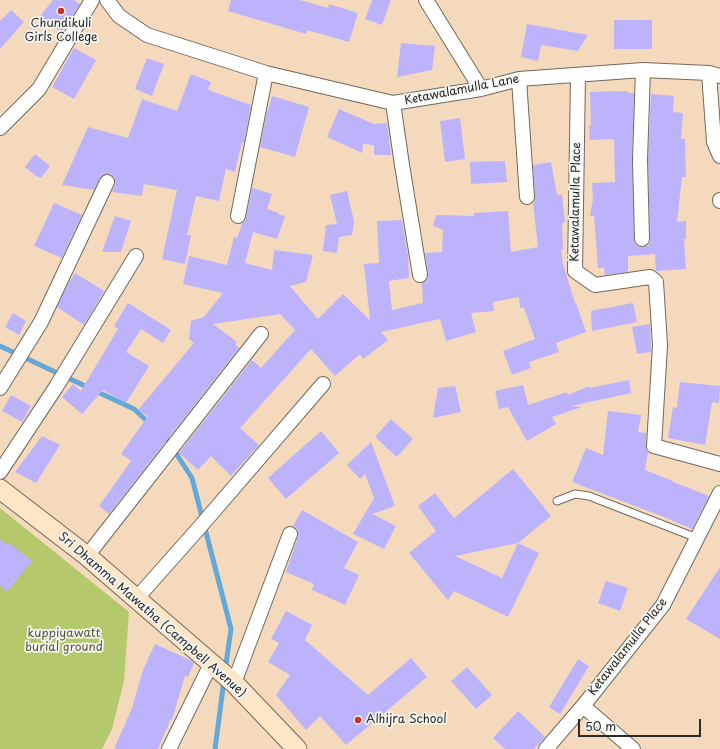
<!DOCTYPE html>
<html>
<head>
<meta charset="utf-8">
<style>
	body { margin:0 }
	#map { position:relative; width:720px; height:749px; overflow:hidden; background:#f4d9bc; font-family:"Playpen Sans",sans-serif }
	canvas { display:block }
	.scale { position:absolute; left:578px; top:719px; width:123px; height:18px; box-sizing:border-box; border:2px solid #2b2b2b; border-top:0; padding-left:5px; font-size:12px; line-height:14px; white-space:nowrap; color:#2b2b2b; -webkit-text-stroke:3px #f6f6f2; paint-order:stroke }
</style>
</head>
<body>
<div id="map">
<canvas width="720" height="749"></canvas>
<div class="scale">50 m</div>
</div>
<script>
const g = document.querySelector('canvas').getContext('2d');
g.lineJoin = 'round';
function fillPath(path, color) { g.fillStyle = color; g.fill(path, 'evenodd'); }
const poly = rows => new Path2D(rows.map(r => 'M' + r).join(''));
function trace(path, color, width, dash) { g.strokeStyle = color; g.lineWidth = width; g.lineCap = dash ? 'butt' : 'round'; g.setLineDash(dash || []); g.stroke(path); }
function write(font, color, halo, rows, align = 'center') {
  g.font = font + ' "Playpen Sans",sans-serif'; g.lineWidth = 3.5; g.setLineDash([]); g.textBaseline = 'middle'; g.strokeStyle = halo; g.fillStyle = color; for (const [text, x, y, turn = 0] of rows) {
    g.save(); g.translate(x, y); g.rotate((+turn || 0) * Math.PI / 180); g.textAlign = isNaN(turn) ? turn : align; if (halo) g.strokeText(text, 0, 0); g.fillText(text, 0, 0); g.restore();
  }
}
const green = poly([
	[0,508,129,612,124,681,112,729,102,749,0,749]
]);
const stream = poly([
	[0,346,134,409,149,423],
	[163,435,166,438,192,478,231,629,225,671],
	[215,749,224,680]
]);
const building = poly([
	[53,0,74,0,80,4,68,24,61,32,40,16],
	[231,0,300,0,328,8,329,4,358,13,349,42,307,30,306,34,228,11],
	[372,0,391,0,382,25,365,19],
	[11,10,24,22,0,49,0,21],
	[614,20,652,20,652,49,614,49],
	[527,24,588,35,578,51,541,45,538,61,521,57],
	[401,43,435,46,432,70,397,77],
	[74,48,96,60,74,99,52,87],
	[147,58,164,64,152,96,135,89],
	[191,74,211,82,208,90,251,105,244,143,242,142,235,172,226,169,219,201,196,196,187,235,191,235,185,264,162,259,177,190,144,184,142,196,112,192,115,186,115,181,114,177,110,174,107,174,102,175,100,178,94,190,62,185,88,127,128,138,142,99,177,111],
	[628,91,628,93,634,93,632,160,634,239,635,244,638,247,643,247,647,246,650,243,650,239,648,160,651,94,674,96,673,112,683,113,681,139,685,139,686,177,682,177,677,222,686,221,686,239,684,239,686,269,657,271,656,271,655,254,628,256,628,272,605,275,604,268,598,268,594,216,590,216,593,199,592,183,615,182,614,139,590,140,589,125,591,125,590,92],
	[272,96,309,107,295,157,260,147,267,111,268,111],
	[339,109,374,124,387,123,390,145,391,155,374,155,374,145,363,144,362,153,327,137],
	[460,118,465,159,445,162,440,121],
	[35,154,50,166,41,178,36,176,25,167],
	[505,161,507,182,471,184,470,162],
	[551,162,557,195,562,195,565,222,562,223,563,249,561,249,563,264,575,303,576,303,586,332,556,343,559,352,529,362,531,368,512,375,503,351,535,339,524,308,520,308,519,297,493,302,494,311,471,313,476,332,446,341,440,319,381,332,388,340,363,359,360,354,335,376,311,349,240,428,259,445,231,476,211,456,198,470,179,453,252,360,261,368,295,330,280,314,213,324,237,342,235,345,239,348,109,514,99,506,131,461,121,454,148,416,138,410,194,343,189,339,191,321,204,317,223,293,183,284,189,256,227,265,234,237,237,238,242,224,245,221,246,218,252,188,272,194,267,209,279,213,278,214,285,216,277,239,253,232,245,263,272,270,274,250,313,255,306,282,290,286,318,319,343,294,370,320,364,264,379,263,377,221,402,220,408,256,409,278,389,281,392,310,423,303,422,283,426,281,428,278,428,274,425,253,442,252,443,230,433,226,436,215,474,216,474,213,508,211,511,252,538,247,533,203,535,200,535,196,533,165],
	[347,191,354,221,352,235,339,237,337,253,323,251,326,225,337,224,330,195],
	[54,203,82,215,62,258,34,246],
	[115,216,131,221,121,252,102,252],
	[75,273,104,291,84,325,57,307,68,284],
	[128,303,171,330,163,343,141,329,126,352,149,366,126,403,103,390,82,414,62,397,73,384,81,391,118,329,114,326],
	[633,303,637,322,592,331,591,311],
	[13,313,26,321,19,335,5,327],
	[650,324,651,352,637,354,632,327],
	[629,380,631,393,571,406,582,407,552,417,556,424,527,441,508,407,499,409,495,391,523,385,528,405,567,392,568,395,589,386,589,388],
	[680,382,720,386,719,403,712,402,705,445,668,438,673,407,677,408],
	[455,386,461,412,433,418,438,388],
	[11,395,31,406,22,422,2,411],
	[608,411,641,415,638,432,646,433,646,446,648,452,645,470,673,481,673,482,709,496,692,529,664,517,572,482,586,448,603,455],
	[391,419,413,439,397,457,375,437],
	[321,431,339,453,286,499,268,478],
	[42,436,60,445,36,483,15,472],
	[371,442,395,506,372,514,396,526,384,549,353,534,374,498,365,474,360,479,347,465],
	[513,469,551,516,518,543,539,553,508,617,454,591,448,600,409,553,436,531,418,506,435,493,454,518],
	[518,543,502,578,455,556],
	[302,510,358,542,344,568,359,575,345,605,312,590,314,584,286,572,298,537,298,533,297,529,293,526],
	[0,539,7,545,9,543,32,561,7,592,0,586],
	[720,567,720,639,686,619],
	[606,581,628,588,620,611,598,603],
	[286,611,312,625,305,640,368,695,411,658,427,677,346,745,320,716,306,730,276,695,290,675,268,662,279,643,271,639],
	[155,644,190,660,194,663,188,677,185,676,172,720,171,719,158,749,114,749,132,708,143,670],
	[578,659,589,666,560,714,549,707],
	[467,667,492,695,476,709,451,681],
	[518,711,545,737,534,749,505,749,493,738]
]);
const service = poly([
	[557,501,575,494,589,496,697,538]
]);
const minor = poly([
	[107,0,119,16,147,35,266,73,393,103,481,89,519,79,643,70,709,73,720,76],
	[426,0,481,89],
	[709,73,714,142,720,156],
	[578,75,575,271,595,285,650,277,656,282,660,345,654,446,720,464],
	[519,79,527,197],
	[393,103,402,165,420,275],
	[0,128,39,89,92,0],
	[720,201,720,200],
	[238,216,266,73],
	[642,239,640,160,643,70],
	[0,388,41,322,107,182],
	[0,472,56,387,136,256],
	[87,556,261,334],
	[136,599,199,528,323,384],
	[234,683,290,534],
	[583,706,633,749],
	[169,749,211,664],
	[546,749,583,706,663,605,720,493]
]);
const secondary = poly([
	[0,489,87,556,234,683,297,749]
]);
const markers = [
	[61,11,4,"#c8321e"],
	[358,720,4,"#c8321e"]
];
const poiNames = [
	["Chundikuli",61,24],
	["Girls College",61,38],
	["Alhijra School",366,720,"left"]
];
const streetNames = [
	["Ketawalamulla Lane",462,90,-11],
	["Ketawalamulla Place",576,202,-89],
	["Sri Dhamma Mawatha (Campbell Avenue)",152,615,41],
	["Ketawalamulla Place",628,647,-52]
];
const parkNames = [
	["kuppiyawatt",64,634],
	["burial ground",64,648]
];
fillPath(green, '#b4c86c');
trace(stream, '#64a7d9', 5);
fillPath(building, '#bdb3fc');
trace(service, '#71685e', 9);
trace(minor, '#71685e', 16);
trace(secondary, '#71685e', 21);
trace(service, '#fff', 7);
trace(minor, '#fff', 14);
trace(secondary, '#fde5c5', 19);
for (const [x, y, r, color] of markers) { const dot = new Path2D(); dot.arc(x, y, r, 0, 2 * Math.PI); g.fillStyle = color; g.fill(dot); trace(dot, '#f6f6f2', 1.5); }
write('12px', '#2b2b2b', '#f6f6f2', poiNames);
write('12px', '#2b2b2b', '#f6f6f2', streetNames);
write('12px', '#545a3e', '#f6f6f2', parkNames);
</script>
</body>
</html>
